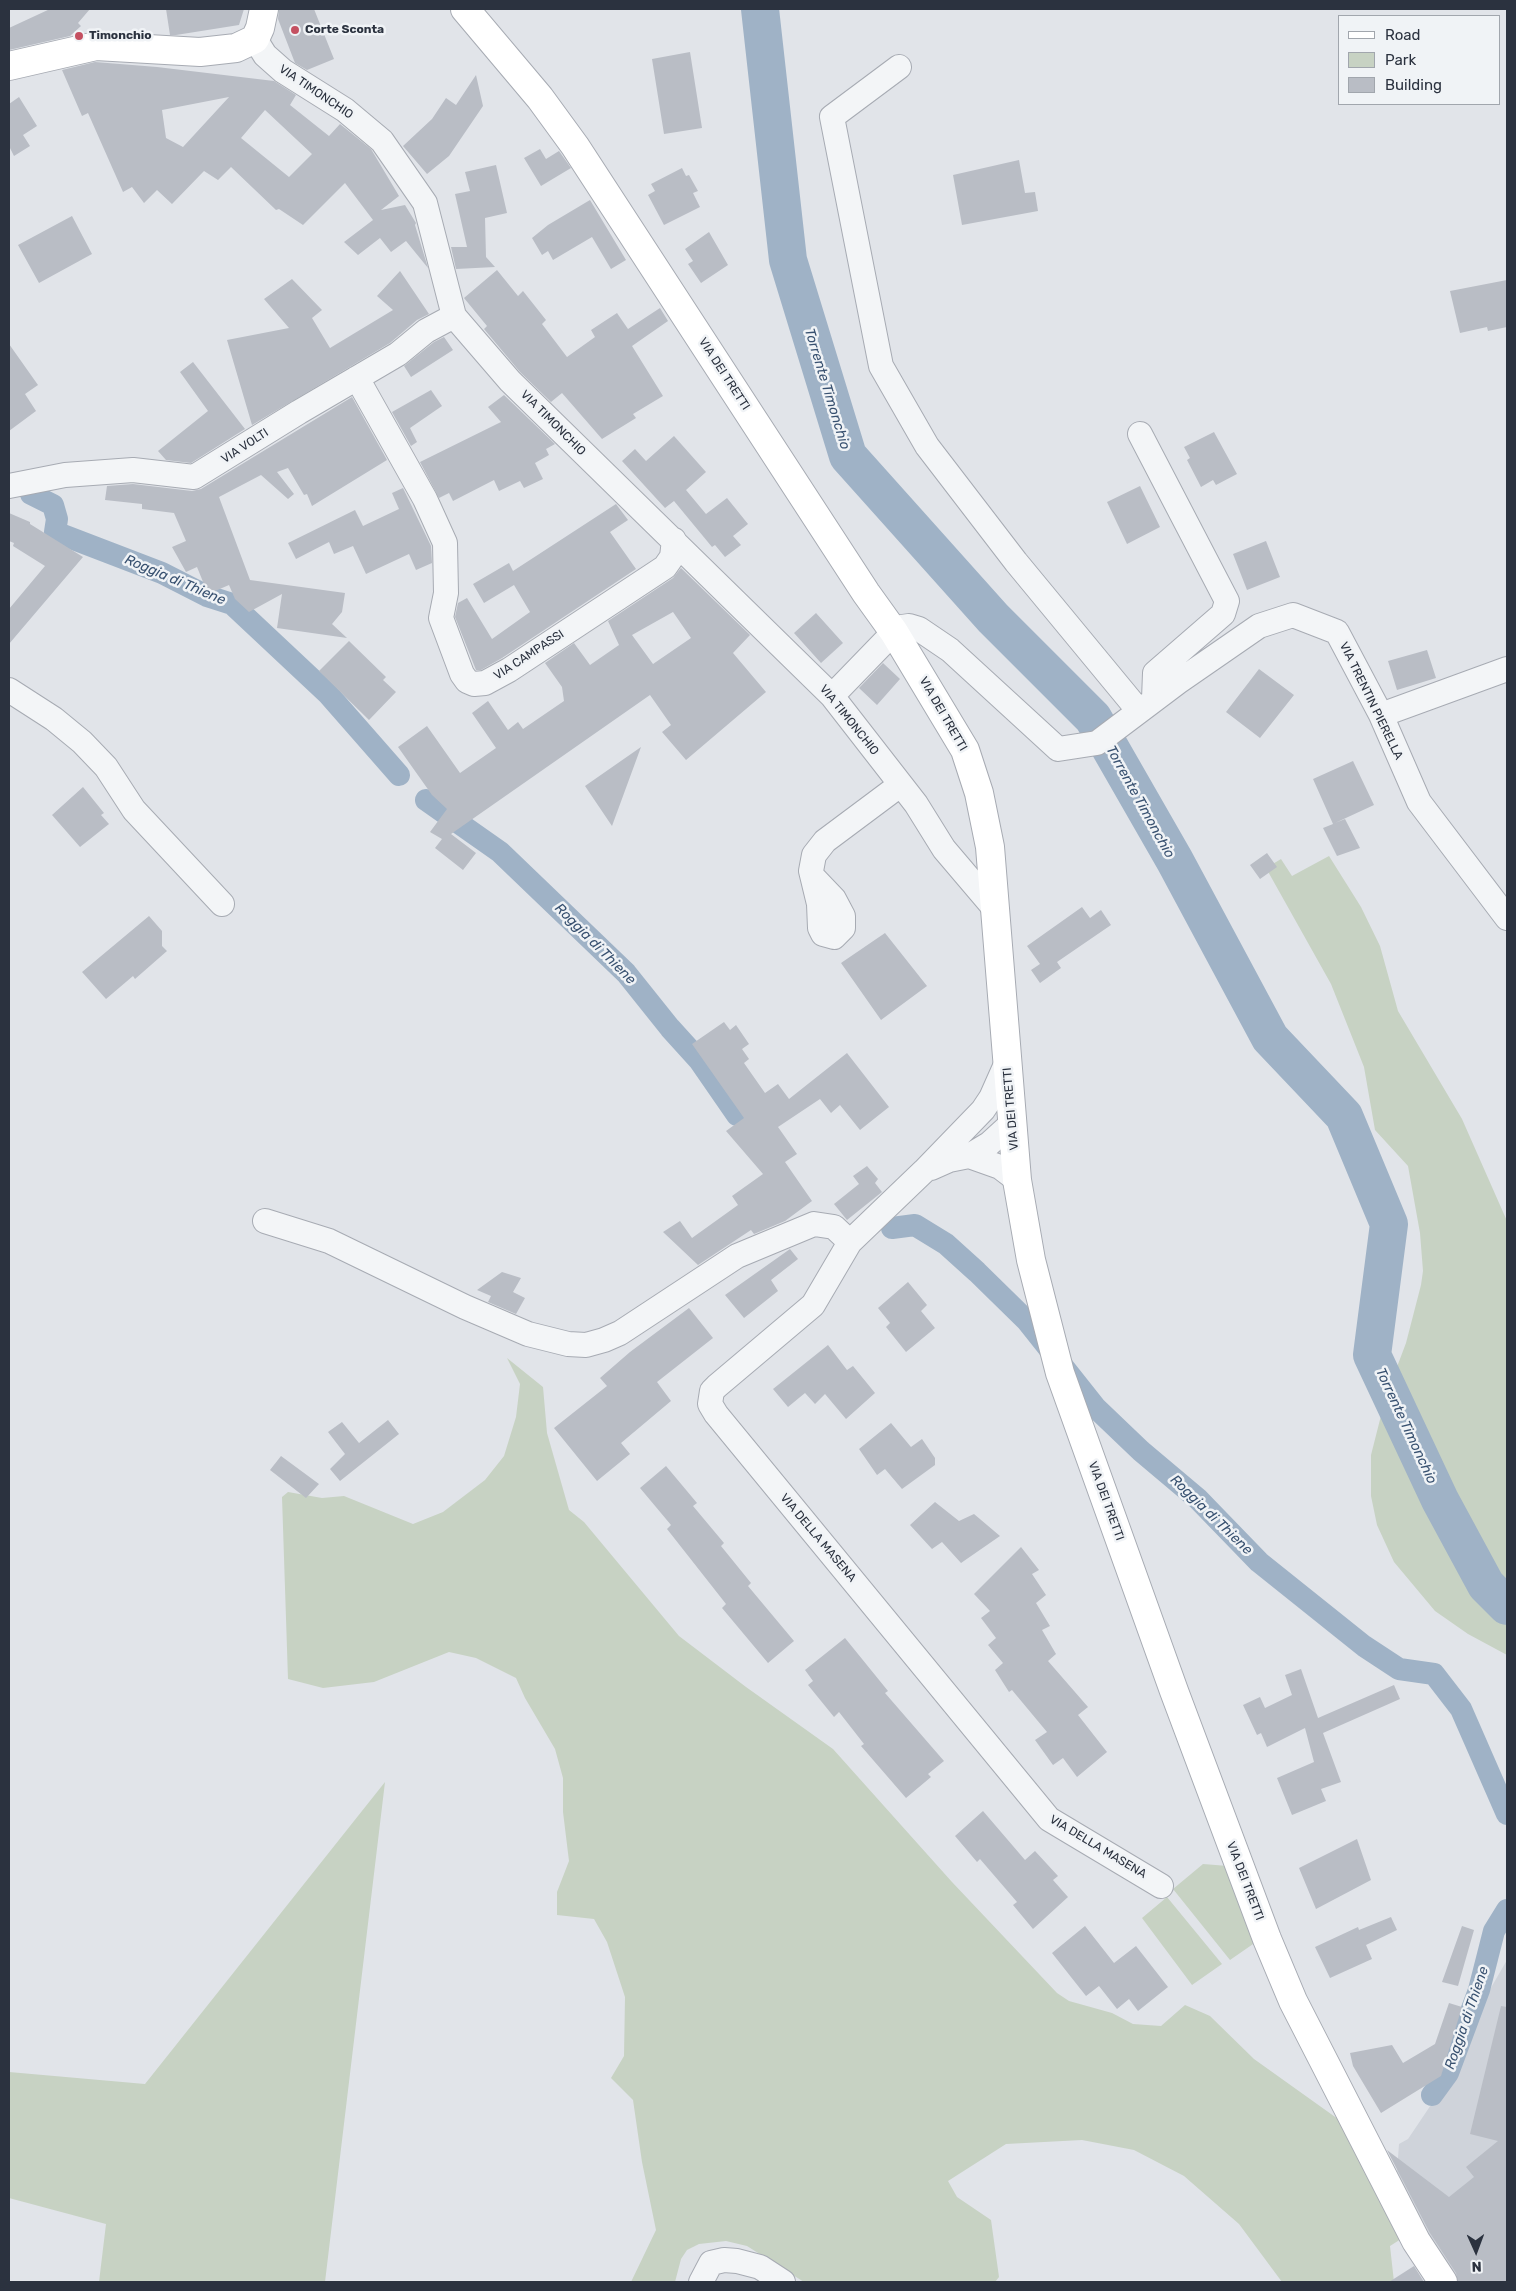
<!DOCTYPE html>
<html>
<head>
<meta charset="utf-8">
<style>
	body { margin:0 }
	#map { position:relative; width:1516px; height:2291px; overflow:hidden; background:#e1e4e9; font-family:Rubik,sans-serif }
	canvas { display:block }
	.frame { position:absolute; inset:0; border:10px solid #2b323f; pointer-events:none }
	.legend { position:absolute; left:1338px; top:15px; width:162px; height:90px; box-sizing:border-box; background:#f0f3f6; border:1px solid #a1a6ad; margin:0; padding:6px 9px; list-style:none; font-size:15px; color:#2b323f }
	.legend li { display:flex; align-items:center; gap:10px; height:25px }
	.legend b { width:25px; border:1px solid #a1a6ad }
	.north { position:absolute; left:1451px; top:2226px; width:50px; height:50px; -webkit-text-stroke:4px #f0f3f6; paint-order:stroke; rotate:178deg; font-size:14px; font-weight:700; line-height:20px; text-align:center; color:#2b323f }
	.north::after { content:''; display:block; margin:auto; width:18px; height:22px; background:#2b323f; clip-path:polygon(50% 0,100% 100%,50% 72%,0 100%) }
</style>
</head>
<body>
<div id="map">
<canvas width="1516" height="2291"></canvas>
<div class="frame"></div>
<ul class="legend">
<li><b style="height:6px;background:#fff"></b>Road</li>
<li><b style="height:14px;background:#c7d2c3"></b>Park</li>
<li><b style="height:14px;background:#b9bdc5"></b>Building</li>
</ul>
<div class="north">N</div>
</div>
<script>
const g = document.querySelector('canvas').getContext('2d');
g.lineJoin = 'round';
function fillPath(path, color) { g.fillStyle = color; g.fill(path, 'evenodd'); }
const poly = rows => new Path2D(rows.map(r => 'M' + r).join(''));
function trace(path, color, width, dash) { g.strokeStyle = color; g.lineWidth = width; g.lineCap = dash ? 'butt' : 'round'; g.setLineDash(dash || []); g.stroke(path); }
function write(font, color, halo, rows, align = 'center') {
  g.font = font + ' Rubik,sans-serif'; g.lineWidth = 5; g.setLineDash([]); g.textBaseline = 'middle'; g.strokeStyle = halo; g.fillStyle = color; for (const [text, x, y, turn = 0] of rows) {
    g.save(); g.translate(x, y); g.rotate((+turn || 0) * Math.PI / 180); g.textAlign = isNaN(turn) ? turn : align; if (halo) g.strokeText(text, 0, 0); g.fillText(text, 0, 0); g.restore();
  }
}
const built = poly([
	[1507,1960,1507,2282,1455,2282,1419,2225,1397,2172,1399,2144,1408,2139,1445,2084,1462,2038]
]);
const green = poly([
	[1329,856,1361,907,1380,946,1398,1011,1462,1119,1507,1221,1507,1655,1468,1634,1435,1611,1394,1562,1377,1525,1371,1496,1371,1455,1386,1396,1406,1343,1421,1285,1423,1271,1420,1233,1408,1166,1375,1130,1364,1067,1331,984,1266,868,1281,859,1292,876],
	[507,1358,543,1387,547,1433,569,1510,584,1522,679,1636,746,1687,833,1749,952,1882,1057,1993,1069,2001,1112,2013,1133,2024,1161,2026,1185,2005,1210,2016,1254,2059,1338,2119,1401,2239,1390,2246,1394,2282,1282,2282,1239,2224,1184,2176,1134,2150,1082,2140,1006,2144,948,2181,957,2197,991,2220,999,2277,995,2282,804,2282,747,2246,726,2241,699,2244,687,2250,681,2259,675,2282,631,2282,656,2230,642,2162,633,2100,611,2078,624,2056,625,1997,607,1942,594,1919,557,1915,557,1892,569,1861,563,1812,563,1778,555,1749,525,1698,516,1678,476,1658,449,1652,374,1682,323,1688,288,1679,282,1497,288,1492,322,1498,344,1496,413,1524,443,1512,485,1480,504,1456,516,1417,520,1384],
	[385,1782,325,2282,99,2282,106,2224,9,2198,9,2072,145,2084],
	[1203,1864,1228,1866,1256,1942,1230,1960,1173,1889],
	[1167,1897,1222,1964,1192,1985,1142,1918]
]);
const canal = poly([
	[31,494,53,505,57,519,55,532,162,573,207,596,232,604,328,694,399,775],
	[426,800,500,852,626,973,670,1028,699,1060,737,1115],
	[892,1228,915,1225,946,1244,977,1272,1027,1321,1096,1408,1141,1451,1198,1499,1259,1562,1364,1646,1399,1669,1434,1674,1461,1709,1507,1814],
	[1432,2095,1448,2073,1479,1990,1494,1931,1507,1910]
]);
const river = poly([
	[760,9,788,260,848,456,993,618,1093,718,1175,861,1270,1038,1344,1116,1389,1224,1372,1355,1440,1500,1486,1585,1507,1606]
]);
const building = poly([
	[50,9,90,9,78,23,81,26,70,36,9,50,9,28],
	[166,9,244,9,239,25,176,35,170,35],
	[279,9,314,9,334,59,307,70,295,63,278,19],
	[690,52,702,128,664,134,652,59],
	[95,62,157,67,274,81,296,95,290,105,329,136,340,124,371,149,399,196,381,210,405,205,416,223,415,225,428,268,406,241,391,252,380,238,358,255,344,242,373,220,345,183,303,225,279,209,276,210,231,167,218,180,204,171,172,204,157,190,144,203,132,187,123,192,88,113,82,116,62,70],
	[229,97,183,147,166,138,162,110],
	[265,110,312,154,289,177,241,138],
	[476,75,483,106,449,156,427,174,403,146,432,119,446,98,456,105],
	[19,97,37,126,23,135,30,146,14,156,9,146,9,104],
	[540,149,546,159,559,151,571,168,541,186,524,158],
	[1019,160,1025,193,1035,192,1038,211,962,225,953,175],
	[496,165,507,213,485,218,486,257,495,267,456,269,451,247,467,247,455,194,470,191,465,172],
	[682,168,686,176,689,175,698,191,693,193,700,207,664,225,648,195,655,191,651,184],
	[590,200,626,260,611,269,592,237,553,260,548,251,542,255,532,238,548,225],
	[72,216,92,254,39,283,18,245],
	[709,232,728,265,701,283,688,264,693,261,685,249],
	[497,270,518,296,523,291,546,320,542,324,567,357,595,337,591,330,617,313,628,329,660,308,668,321,632,346,663,396,633,414,636,418,602,439,562,393,551,402,520,372,484,329,487,326,464,298],
	[400,271,429,314,417,320,390,343,252,425,227,340,289,328,264,299,292,279,322,310,312,318,330,348,393,310,377,296],
	[1507,280,1507,327,1488,331,1487,327,1460,333,1450,291],
	[444,337,453,350,411,377,404,366,434,342],
	[9,344,38,385,25,394,36,411,9,431],
	[193,362,245,429,191,463,166,460,158,451,208,411,180,372],
	[431,390,442,406,410,428,417,442,411,446,392,412],
	[504,395,555,444,546,449,549,455,535,463,543,479,524,488,520,481,499,491,494,480,453,501,449,493,439,498,420,462,501,422,488,407],
	[352,397,387,460,312,506,307,494,304,495,288,468,277,472,294,494,288,499,261,475,219,497,250,580,345,593,342,612,332,624,347,638,277,628,282,594,249,612,235,599,229,585,208,594,197,567,186,572,172,547,186,541,174,513,142,509,142,504,105,500,107,486,133,484,192,491,201,489],
	[1214,432,1237,474,1216,485,1213,480,1201,487,1187,460,1190,458,1184,447],
	[674,436,706,472,686,490,706,514,727,498,748,524,733,536,741,545,725,557,715,545,712,547,674,501,665,508,622,461,635,449,646,461],
	[1140,486,1160,527,1127,544,1107,502],
	[403,488,431,546,432,563,416,570,409,554,366,574,353,546,334,554,329,542,296,559,288,543,355,510,363,526,399,509,392,493],
	[616,504,628,520,610,532,636,569,502,658,481,670,476,670,455,617,458,603,467,598,492,639,530,612,514,585,484,603,473,584,509,563,513,571],
	[9,513,30,522,30,524,83,557,9,644,9,609,45,566,13,546,14,543,9,541],
	[1266,541,1280,577,1247,590,1233,554],
	[681,568,750,635,733,653,766,692,686,760,662,732,671,725,650,695,451,834,476,853,463,870,435,848,442,839,430,832,447,809,432,795,398,747,427,726,460,773,496,748,472,713,488,701,508,730,518,722,523,729,564,701,562,687,545,663,574,643,590,665,619,645,608,621,673,578],
	[673,612,691,638,653,664,632,635],
	[816,613,843,643,821,663,794,633],
	[349,641,386,677,383,680,396,692,369,720,319,671],
	[1427,650,1436,678,1397,690,1388,661],
	[883,663,900,679,877,705,859,688],
	[1259,669,1294,695,1260,738,1226,712],
	[641,747,612,826,585,786],
	[1353,761,1374,805,1335,823,1345,819,1360,848,1337,856,1323,828,1333,824,1313,779],
	[83,787,104,813,101,815,109,824,80,847,52,815],
	[1267,853,1277,867,1260,879,1250,865],
	[1082,907,1090,918,1101,910,1111,925,1057,962,1061,968,1040,983,1031,970,1040,964,1027,946],
	[149,916,162,931,162,946,167,951,135,979,133,976,106,999,82,972],
	[885,933,927,986,881,1020,841,963],
	[724,1022,730,1030,736,1025,749,1044,742,1049,749,1059,744,1063,765,1093,778,1084,789,1099,847,1053,889,1107,860,1130,840,1105,831,1113,820,1099,778,1127,797,1154,785,1162,812,1201,785,1221,754,1234,751,1230,698,1265,663,1232,680,1221,692,1238,738,1205,732,1196,763,1174,726,1131,744,1118,692,1044],
	[867,1166,878,1179,875,1183,882,1192,847,1220,834,1204,859,1184,853,1176],
	[790,1249,798,1259,771,1280,778,1291,744,1318,725,1295],
	[502,1272,521,1278,513,1292,525,1298,516,1314,488,1302,491,1296,477,1290],
	[908,1282,927,1305,921,1311,935,1328,906,1352,886,1327,890,1323,878,1308],
	[689,1308,713,1338,657,1382,671,1401,621,1443,630,1454,597,1481,554,1428,607,1386,600,1378,630,1352],
	[828,1345,847,1370,853,1366,875,1393,846,1419,825,1394,815,1404,805,1393,788,1407,773,1389],
	[388,1420,399,1434,340,1481,330,1469,345,1454,328,1432,342,1422,359,1443],
	[891,1423,911,1447,922,1439,935,1458,935,1465,902,1489,885,1469,877,1475,859,1449],
	[281,1456,319,1484,306,1498,270,1470],
	[666,1466,697,1503,693,1506,724,1543,721,1546,751,1583,748,1586,794,1641,768,1663,722,1608,726,1604,667,1529,671,1525,640,1488],
	[935,1502,959,1521,974,1514,1000,1536,961,1563,942,1542,932,1549,910,1525],
	[1021,1547,1039,1570,1032,1574,1046,1595,1036,1603,1050,1626,1042,1630,1056,1654,1048,1661,1088,1707,1078,1715,1107,1752,1077,1777,1063,1758,1053,1765,1035,1740,1047,1732,1012,1690,1009,1692,995,1670,1003,1663,988,1645,996,1638,981,1618,990,1611,974,1594],
	[845,1638,888,1691,885,1693,944,1761,928,1774,931,1777,906,1798,861,1746,864,1744,839,1712,834,1717,808,1685,813,1681,805,1670],
	[1301,1669,1318,1718,1394,1685,1400,1699,1323,1733,1341,1782,1321,1789,1326,1801,1292,1815,1277,1778,1314,1762,1305,1728,1267,1747,1261,1733,1257,1735,1243,1705,1260,1697,1265,1708,1292,1695,1285,1675],
	[983,1811,1025,1860,1035,1851,1058,1876,1053,1880,1068,1897,1033,1929,1013,1905,1017,1902,980,1859,977,1862,955,1836],
	[1357,1839,1371,1880,1316,1909,1299,1868],
	[1391,1917,1397,1930,1366,1945,1372,1959,1330,1978,1315,1947,1358,1927,1359,1930],
	[1085,1926,1114,1963,1136,1946,1168,1987,1138,2011,1129,1999,1117,2009,1099,1986,1086,1996,1052,1953],
	[1462,1926,1474,1930,1458,1986,1442,1982],
	[1449,2003,1462,2007,1441,2076,1381,2113,1353,2066,1350,2053,1392,2045,1403,2063,1435,2044],
	[1501,2006,1507,2007,1507,2282,1458,2282,1456,2273,1430,2233,1387,2150,1449,2197,1474,2177,1466,2167,1498,2141,1470,2134],
	[1414,2266,1424,2282,1389,2282]
]);
const street = poly([
	[255,39,265,55,283,71,345,110,382,141,425,203,454,316,510,381,832,696,916,804,944,849,995,909],
	[899,67,832,117,881,366,927,446,1016,562,1139,711],
	[357,378,425,499,445,543,446,593,441,618,462,674,467,681,474,684,485,683,509,670,665,567,672,557,674,540],
	[1140,434,1227,601,1223,614,1155,673,1154,699],
	[9,486,65,475,133,470,194,477,299,412,398,354,426,331,454,316],
	[9,690,54,719,82,742,106,767,134,810,222,904],
	[832,696,894,632,902,627,909,626,919,629,950,650,1058,749,1097,743,1178,682,1259,626,1293,615,1337,632,1381,715,1419,802,1507,918],
	[1381,715,1507,669],
	[813,877,834,899,843,916,843,928,834,937,823,934,820,928,819,904,811,871,814,855,825,841,900,785],
	[1007,1062,991,1098,983,1110,924,1171,850,1242,813,1305,717,1386,712,1391,710,1404,716,1414,1049,1819,1161,1886],
	[969,1156,1000,1167,1017,1180],
	[931,1168,949,1160,969,1156,989,1144,1012,1123],
	[265,1221,329,1241,465,1307,528,1334,568,1344,586,1345,604,1340,620,1333,737,1256,814,1224,834,1227,850,1242],
	[701,2282,711,2263,724,2260,737,2261,760,2267,783,2282]
]);
const secondary = poly([
	[465,9,540,98,575,146,866,593,894,632,965,750,979,793,990,847,1017,1180,1031,1260,1060,1373,1174,1691,1267,1939,1293,2001,1416,2241,1443,2282],
	[9,66,96,46,200,52,236,48,255,39,260,28,264,9]
]);
const markers = [
	[295,30,5,"#c45061"],
	[79,36,5,"#c45061"]
];
const poiNames = [
	["Corte Sconta",305,30],
	["Timonchio",89,36]
];
const streetNames = [
	["VIA TIMONCHIO",316,92,34],
	["VIA DEI TRETTI",724,374,57],
	["VIA TIMONCHIO",553,423,45],
	["VIA VOLTI",245,446,-33],
	["VIA CAMPASSI",529,655,-33],
	["VIA TRENTIN PIERELLA",1371,701,64],
	["VIA DEI TRETTI",943,714,60],
	["VIA TIMONCHIO",849,720,51],
	["VIA DEI TRETTI",1011,1109,-95],
	["VIA DEI TRETTI",1106,1501,70],
	["VIA DELLA MASENA",818,1538,50],
	["VIA DELLA MASENA",1098,1847,31],
	["VIA DEI TRETTI",1245,1881,69]
];
const waterNames = [
	["Torrente Timonchio",827,389,73],
	["Roggia di Thiene",175,580,23],
	["Torrente Timonchio",1140,802,61],
	["Roggia di Thiene",595,944,45],
	["Torrente Timonchio",1406,1426,65],
	["Roggia di Thiene",1211,1515,44],
	["Roggia di Thiene",1467,2018,-71]
];
fillPath(built, '#cfd3da');
fillPath(green, '#c7d2c3');
trace(canal, '#9fb2c6', 22);
trace(river, '#9fb2c6', 38);
fillPath(building, '#b9bdc5');
trace(street, '#a7abb3', 26);
trace(secondary, '#a7abb3', 30);
trace(street, '#f3f5f7', 24);
trace(secondary, '#fff', 28);
for (const [x, y, r, color] of markers) { const dot = new Path2D(); dot.arc(x, y, r, 0, 2 * Math.PI); g.fillStyle = color; g.fill(dot); trace(dot, '#f0f3f6', 2); }
write('bold 12px', '#2b323f', '#f0f3f6', poiNames, 'left');
write('12px', '#2b323f', '#f0f3f6', streetNames);
write('italic 14px', '#385170', '#f0f3f6', waterNames);
</script>
</body>
</html>
